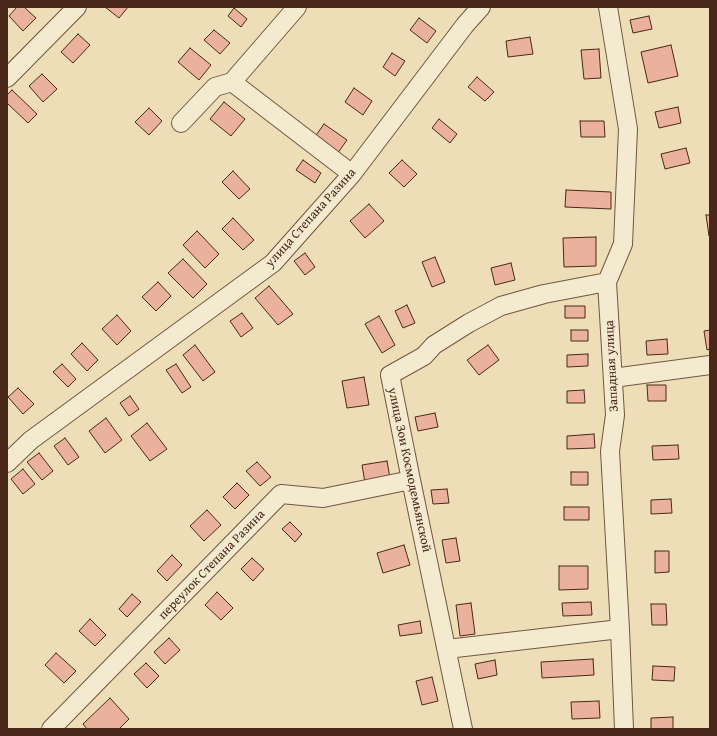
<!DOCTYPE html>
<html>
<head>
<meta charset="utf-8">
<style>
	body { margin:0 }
	#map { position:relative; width:717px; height:736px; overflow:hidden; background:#eedeb7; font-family:"Gentium Book Plus",serif }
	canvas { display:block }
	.frame { position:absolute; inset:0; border:8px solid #492819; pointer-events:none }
</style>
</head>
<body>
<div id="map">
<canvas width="717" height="736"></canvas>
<div class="frame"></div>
</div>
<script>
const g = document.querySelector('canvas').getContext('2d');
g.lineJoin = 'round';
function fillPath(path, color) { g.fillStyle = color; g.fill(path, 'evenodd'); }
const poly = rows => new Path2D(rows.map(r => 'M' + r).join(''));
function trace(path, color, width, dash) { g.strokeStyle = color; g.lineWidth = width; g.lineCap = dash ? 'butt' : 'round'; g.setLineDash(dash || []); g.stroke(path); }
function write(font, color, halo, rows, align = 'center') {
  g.font = font + ' "Gentium Book Plus",serif'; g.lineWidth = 3; g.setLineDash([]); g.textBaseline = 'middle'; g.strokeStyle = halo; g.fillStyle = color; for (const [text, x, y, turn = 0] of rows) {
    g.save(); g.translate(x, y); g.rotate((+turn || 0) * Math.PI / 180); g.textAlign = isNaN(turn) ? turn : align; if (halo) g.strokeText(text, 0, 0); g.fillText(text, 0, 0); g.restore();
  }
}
const building = poly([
	[17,7,24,7,36,18,23,31,9,16,17,7],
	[105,7,128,7,119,18,105,7],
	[234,8,247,19,241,27,228,16,234,8],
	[649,16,652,29,633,33,630,20,649,16],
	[419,18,436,31,427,43,410,30,419,18],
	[214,30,230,43,220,54,204,40,214,30],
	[78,34,90,45,73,63,61,52,78,34],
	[530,37,533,54,508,57,506,41,530,37],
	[671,45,678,76,648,83,641,52,671,45],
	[190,48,211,65,199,80,178,62,190,48],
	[599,49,601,78,584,79,581,50,599,49],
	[392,53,405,61,395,76,383,67,392,53],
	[42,74,57,89,43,102,29,86,42,74],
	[477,77,494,92,485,101,468,87,477,77],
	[354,88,372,101,363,115,345,102,354,88],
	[12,90,37,114,28,123,7,103,7,95,12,90],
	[224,102,245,119,231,136,210,119,224,102],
	[678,107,681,123,659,128,655,112,678,107],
	[149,108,162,121,149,135,135,122,149,108],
	[439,119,457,134,450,143,432,128,439,119],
	[580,121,604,121,605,137,581,137,580,121],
	[324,124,347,140,335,157,312,141,324,124],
	[686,148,690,163,665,169,661,154,686,148],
	[303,160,321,173,315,183,296,170,303,160],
	[402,160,417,174,404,187,389,173,402,160],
	[233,171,250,189,239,199,222,182,233,171],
	[566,190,611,192,611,209,565,207,566,190],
	[369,204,384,221,365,238,350,221,369,204],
	[706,215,710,215,710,236,709,236,706,215],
	[233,218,254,240,243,250,222,229,233,218],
	[197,231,219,254,205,268,183,245,197,231],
	[596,237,596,266,564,267,563,238,596,237],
	[305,253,315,267,305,275,294,261,305,253],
	[435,257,445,282,432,287,422,262,435,257],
	[183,259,207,284,193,298,168,273,183,259],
	[511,263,515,280,495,285,491,268,511,263],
	[158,282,171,296,156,311,142,297,158,282],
	[269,286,293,314,278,325,255,298,269,286],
	[407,305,415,323,403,328,395,311,407,305],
	[565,306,585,306,585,318,565,318,565,306],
	[242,313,253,328,241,337,230,321,242,313],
	[117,315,131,331,117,345,102,329,117,315],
	[379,316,395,345,382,353,365,324,379,316],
	[571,330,588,330,588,341,571,341,571,330],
	[710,330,710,349,707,350,704,331,710,330],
	[667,339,668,354,647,355,646,341,667,339],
	[82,343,98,360,87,371,71,354,82,343],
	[195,345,215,372,203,381,183,355,195,345],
	[488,345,499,360,479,375,467,360,488,345],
	[588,354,588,366,567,367,567,355,588,354],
	[62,364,76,379,68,387,53,372,62,364],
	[176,364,191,387,182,393,166,370,176,364],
	[364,377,369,405,347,408,342,381,364,377],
	[647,385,666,385,666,401,648,401,647,385],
	[18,388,34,404,23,414,8,397,18,388],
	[584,390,585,403,567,403,567,391,584,390],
	[130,396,139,409,129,416,120,403,130,396],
	[435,413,438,427,418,431,415,417,435,413],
	[106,418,122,440,105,453,89,431,106,418],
	[147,423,167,449,150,461,131,436,147,423],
	[594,434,595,448,567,449,567,436,594,434],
	[65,438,79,457,68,465,54,446,65,438],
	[678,445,679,459,653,460,652,446,678,445],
	[39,453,53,471,42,480,27,462,39,453],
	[387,461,390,478,365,483,362,465,387,461],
	[257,462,271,477,260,486,246,471,257,462],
	[23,469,35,484,23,494,11,479,23,469],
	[571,472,588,472,588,485,571,485,571,472],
	[237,483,249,495,235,509,223,497,237,483],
	[447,489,449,503,433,504,431,490,447,489],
	[671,499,672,513,651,514,651,500,671,499],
	[564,507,589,507,589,520,564,520,564,507],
	[207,510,221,525,204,541,190,526,207,510],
	[290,522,302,534,295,542,282,529,290,522],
	[456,538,460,561,446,563,442,540,456,538],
	[404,545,410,565,383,573,377,553,404,545],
	[655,551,669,551,669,572,655,573,655,551],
	[172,555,182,565,167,581,157,571,172,555],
	[252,558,264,569,253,581,241,569,252,558],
	[559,566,588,566,588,589,559,590,559,566],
	[217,592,233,608,221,620,205,605,217,592],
	[132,594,141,602,127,617,119,609,132,594],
	[591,602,592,615,563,616,562,603,591,602],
	[471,603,475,634,460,636,456,605,471,603],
	[651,604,666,604,667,625,652,625,651,604],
	[90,619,106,635,95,646,79,631,90,619],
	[420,621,422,633,400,636,398,625,420,621],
	[169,638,180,650,165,664,154,652,169,638],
	[56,653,76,671,64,683,45,665,56,653],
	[593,659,594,675,542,678,541,662,593,659],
	[495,660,497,675,478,679,475,664,495,660],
	[146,663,159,676,147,688,134,674,146,663],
	[653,666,675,667,674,681,652,680,653,666],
	[432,677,438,701,422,705,416,681,432,677],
	[110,698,129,719,119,729,87,729,83,724,110,698],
	[599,701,600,718,572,719,571,702,599,701],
	[673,717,673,729,651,729,651,718,673,717]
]);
const minor = poly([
	[297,7,232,82,352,174],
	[608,7,628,129,623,244,607,282,615,415,610,451,620,629,624,729],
	[7,78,77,7],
	[181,123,215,87,232,82],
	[613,378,710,365],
	[7,463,31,440,273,263,352,174,465,25,481,7],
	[447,649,620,629],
	[51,729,281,494,323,498,411,480],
	[463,729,411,480,390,375,424,356,434,345,469,323,501,306,544,294,607,282]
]);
const streetNames = [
	["улица Степана Разина",311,218,-48],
	["Западная улица",612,366,-93],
	["улица Зои Космодемьянской",409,470,78],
	["переулок Степана Разина",212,565,-46]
];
fillPath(building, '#eab19c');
trace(building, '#492819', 1);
trace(minor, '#725640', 20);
trace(minor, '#f4ead0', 18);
write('13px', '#492819', '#f4ead0', streetNames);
</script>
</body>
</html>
